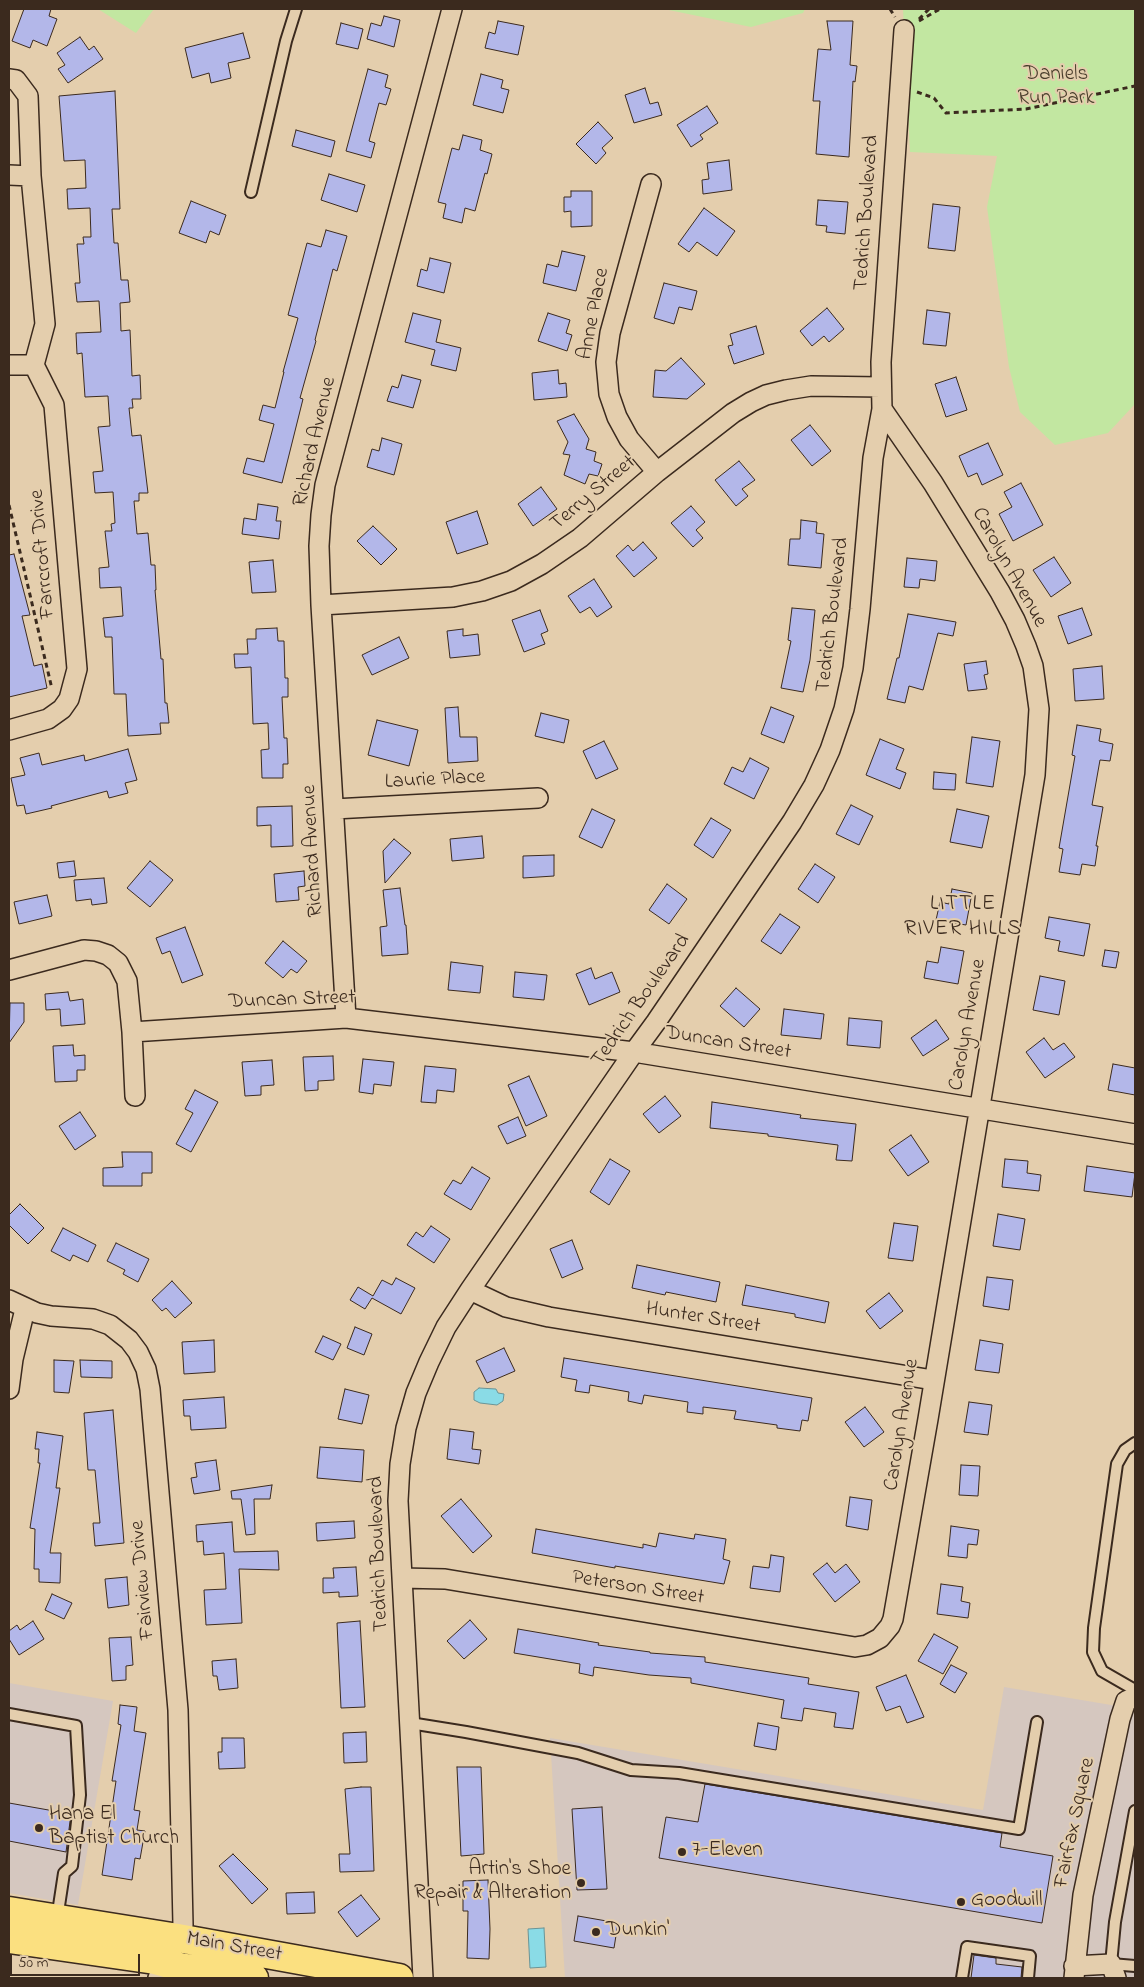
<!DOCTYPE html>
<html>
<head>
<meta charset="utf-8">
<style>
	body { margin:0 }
	#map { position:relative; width:1144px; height:1987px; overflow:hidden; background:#e4cead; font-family:"Indie Flower",sans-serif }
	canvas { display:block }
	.frame { position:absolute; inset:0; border:10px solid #3b2a1e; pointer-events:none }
	.scale { position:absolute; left:10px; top:1954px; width:130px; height:22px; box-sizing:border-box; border:2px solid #3b2a1e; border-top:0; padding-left:6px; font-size:15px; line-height:18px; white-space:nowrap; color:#3b2a1e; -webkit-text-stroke:4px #e4cead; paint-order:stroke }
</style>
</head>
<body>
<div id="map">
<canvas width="1144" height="1987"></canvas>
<div class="frame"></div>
<div class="scale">50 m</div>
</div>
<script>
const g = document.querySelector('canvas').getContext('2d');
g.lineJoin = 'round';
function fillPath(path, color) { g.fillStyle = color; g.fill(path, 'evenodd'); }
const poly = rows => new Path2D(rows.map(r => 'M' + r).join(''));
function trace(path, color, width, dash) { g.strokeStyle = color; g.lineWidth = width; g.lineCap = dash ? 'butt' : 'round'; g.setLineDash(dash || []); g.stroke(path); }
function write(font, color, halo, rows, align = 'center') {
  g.font = font + ' "Indie Flower",sans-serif'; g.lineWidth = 4; g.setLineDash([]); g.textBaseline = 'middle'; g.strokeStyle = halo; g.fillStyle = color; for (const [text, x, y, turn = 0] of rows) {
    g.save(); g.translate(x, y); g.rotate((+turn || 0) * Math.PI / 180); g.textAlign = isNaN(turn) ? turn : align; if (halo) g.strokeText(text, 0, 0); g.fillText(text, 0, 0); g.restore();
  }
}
const built = poly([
	[9,1683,113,1701,78,1905,9,1893],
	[1004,1687,1135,1709,1135,1978,565,1978,550,1738,983,1810]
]);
const green = poly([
	[98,9,154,9,136,33],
	[664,9,805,9,803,13,751,27],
	[903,9,1135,9,1135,404,1108,433,1055,445,1020,412,1009,367,987,207,997,156,910,152]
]);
const water = poly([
	[479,1388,496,1389,498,1393,504,1394,503,1401,497,1405,480,1403,474,1400,474,1392,479,1388],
	[544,1928,546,1967,530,1968,528,1929,544,1928]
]);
const building = poly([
	[24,9,51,9,49,16,57,19,47,46,33,40,30,48,12,41,24,9],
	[384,16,400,20,394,47,367,39,371,23,381,26,384,16],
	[498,21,524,26,518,55,485,48,489,32,495,34,498,21],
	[827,21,853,21,850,65,857,66,855,82,853,81,849,157,816,154,820,101,813,101,818,49,831,50,827,21],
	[341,23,363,29,358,49,336,44,341,23],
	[243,33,250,58,228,63,231,78,211,83,209,73,192,78,185,48,243,33],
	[80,37,89,50,94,46,103,59,68,83,58,69,65,65,57,53,80,37],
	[368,69,388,75,385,87,391,89,386,105,379,103,369,141,375,143,371,158,346,151,368,69],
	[481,74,503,80,501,88,509,90,503,113,473,105,481,74],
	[645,88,650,104,658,102,662,115,634,123,625,95,645,88],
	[115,91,120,209,112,209,114,243,118,243,121,280,128,280,130,302,120,303,121,331,130,330,132,376,140,375,141,399,132,399,133,408,129,408,132,436,141,435,148,493,139,493,139,501,134,501,137,534,148,533,151,565,155,565,156,590,155,590,161,659,163,659,165,703,167,703,169,723,160,723,161,734,128,736,126,694,114,694,112,637,105,637,103,618,123,616,121,587,100,588,99,568,109,567,105,531,112,531,111,524,115,523,113,492,95,493,93,472,103,471,98,427,110,426,108,396,85,397,82,353,77,354,76,333,101,332,99,301,77,302,75,283,80,283,77,244,84,244,83,237,91,237,90,208,68,209,67,189,86,188,85,160,64,161,59,96,115,91],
	[707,106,718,123,700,135,703,139,691,147,677,125,707,106],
	[598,122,613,138,602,148,606,153,596,164,576,144,598,122],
	[296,130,335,141,331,157,292,146,296,130],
	[463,135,482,140,480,150,492,154,487,174,485,173,475,211,465,208,462,223,443,218,446,204,438,202,452,148,459,150,463,135],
	[729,160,732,190,703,194,702,180,709,179,707,163,729,160],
	[329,174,365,185,357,212,321,200,329,174],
	[571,191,592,191,592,226,571,227,571,211,564,212,564,197,571,197,571,191],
	[818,200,848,202,845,234,826,232,827,226,816,225,818,200],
	[191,201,226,215,219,235,210,231,206,243,179,233,191,201],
	[933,204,960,207,955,251,928,248,933,204],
	[704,208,735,231,717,256,697,242,689,252,678,244,704,208],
	[326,230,347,236,337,271,333,269,315,340,316,341,300,398,303,399,282,483,243,473,247,458,264,462,274,424,259,420,263,405,275,408,284,372,283,372,298,318,288,315,307,243,321,247,326,230],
	[562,251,585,256,576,291,543,283,547,264,558,267,562,251],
	[430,258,451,263,444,293,417,286,421,269,427,271,430,258],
	[664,283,697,291,692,310,679,307,674,324,654,318,664,283],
	[827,308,844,329,829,342,824,336,812,346,800,331,827,308],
	[927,310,950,313,946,346,923,344,927,310],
	[413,313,441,320,436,342,461,348,456,371,431,365,435,350,405,342,413,313],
	[548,313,570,320,566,333,572,335,567,351,538,341,548,313],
	[756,326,764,354,734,364,728,346,733,345,730,334,756,326],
	[681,358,705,384,687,399,653,397,655,370,666,371,681,358],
	[558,370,559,384,566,383,567,397,534,400,532,373,558,370],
	[402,375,421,380,413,408,387,401,392,386,398,388,402,375],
	[956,377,967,410,946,417,935,384,956,377],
	[574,414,589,439,586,449,596,452,594,461,602,464,598,476,589,474,585,484,564,475,570,455,563,454,568,442,557,421,574,414],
	[810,425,831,451,812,466,791,440,810,425],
	[382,438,402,444,394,475,367,467,372,449,379,451,382,438],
	[988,443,1003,475,982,485,977,473,968,477,959,456,988,443],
	[739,461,755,480,742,489,748,496,736,506,715,480,739,461],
	[1021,483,1043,525,1013,541,999,514,1012,507,1004,492,1021,483],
	[541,487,557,509,533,526,518,504,541,487],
	[258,504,278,507,276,521,281,521,279,539,242,534,244,518,256,520,258,504],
	[691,506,705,522,696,530,703,538,693,547,671,523,691,506],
	[477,511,488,544,457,554,446,522,477,511],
	[801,520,817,522,816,533,824,534,821,568,788,565,790,539,800,539,801,520],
	[373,526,397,549,381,565,357,541,373,526],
	[643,542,657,558,634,577,616,556,628,545,633,551,643,542],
	[14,554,30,615,22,616,34,666,42,664,47,688,9,697,9,555,14,554],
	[1054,557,1071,583,1051,597,1033,570,1054,557],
	[907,558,937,561,935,581,920,579,919,588,904,587,907,558],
	[273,560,276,592,252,593,249,562,273,560],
	[594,579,612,607,597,617,590,607,580,613,568,596,594,579],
	[792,608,815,610,810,660,803,692,781,688,791,641,788,640,792,608],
	[1082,608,1092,635,1068,644,1058,616,1082,608],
	[540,610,548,631,541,634,545,644,524,652,512,620,540,610],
	[908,614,956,622,953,636,938,633,923,690,909,686,905,703,887,699,897,658,899,658,908,614],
	[277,628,278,641,284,641,285,678,288,678,288,697,282,697,284,738,287,738,288,764,283,764,283,778,262,778,261,750,269,749,268,723,253,724,251,667,235,668,234,654,248,654,247,639,256,639,256,629,277,628],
	[463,629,463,636,478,634,480,655,450,658,447,631,463,629],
	[399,637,409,658,372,675,362,655,399,637],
	[986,661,988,674,984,675,987,689,968,691,964,664,986,661],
	[1102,666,1104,699,1075,701,1073,669,1102,666],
	[458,707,460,737,477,737,478,761,448,763,445,708,458,707],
	[771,707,794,716,784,743,761,734,771,707],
	[541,713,569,720,564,743,535,736,541,713],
	[377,720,418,730,409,766,368,755,377,720],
	[1077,725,1101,729,1099,741,1113,744,1110,761,1100,760,1092,805,1103,807,1096,846,1098,846,1095,866,1082,864,1080,875,1059,872,1063,849,1059,848,1075,756,1072,755,1077,725],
	[972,737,1000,741,993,787,966,783,972,737],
	[880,739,904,749,896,769,906,773,900,789,866,775,880,739],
	[604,741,618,769,596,779,583,751,604,741],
	[128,749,137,780,125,783,128,793,109,798,107,791,51,806,52,808,26,814,24,805,17,806,11,778,25,775,20,758,39,753,42,765,84,755,85,761,128,749],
	[750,758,769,768,754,799,724,784,732,767,743,772,750,758],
	[934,772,956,774,955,790,933,789,934,772],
	[851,805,873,816,859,845,836,834,851,805],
	[292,806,293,846,271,847,271,825,257,826,257,807,292,806],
	[592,809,615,820,602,848,579,837,592,809],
	[957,809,989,816,982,848,950,842,957,809],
	[711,818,731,830,713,858,694,845,711,818],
	[482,836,484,858,452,861,450,839,482,836],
	[394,839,411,853,385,883,383,851,394,839],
	[554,855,554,876,523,878,523,856,554,855],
	[74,861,76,876,59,878,57,863,74,861],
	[150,861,173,880,150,907,127,888,150,861],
	[815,864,835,877,818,903,798,889,815,864],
	[304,871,305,886,298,887,299,900,276,902,274,874,304,871],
	[104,878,107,903,92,905,91,899,76,901,74,880,104,878],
	[667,884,687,899,669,924,649,910,667,884],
	[400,888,405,925,406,925,408,954,382,956,380,927,387,926,383,890,400,888],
	[952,889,972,893,966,925,936,920,940,902,949,904,952,889],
	[47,895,52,916,19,924,14,902,47,895],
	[780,914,800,927,781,954,761,941,780,914],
	[1049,917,1090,924,1084,956,1058,951,1060,941,1045,938,1049,917],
	[185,927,203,975,182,983,170,951,162,954,156,938,185,927],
	[283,941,307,961,297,973,291,969,283,978,265,963,283,941],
	[941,947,964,951,958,984,924,978,927,961,938,963,941,947],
	[1105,950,1119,952,1116,968,1102,966,1105,950],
	[451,962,483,966,480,993,448,990,451,962],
	[591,968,595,979,612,972,620,992,589,1005,576,974,591,968],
	[515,972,547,975,544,1000,513,997,515,972],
	[1040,976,1065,981,1059,1015,1033,1010,1040,976],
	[736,988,760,1009,744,1027,720,1006,736,988],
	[68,992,70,1001,83,999,85,1024,61,1026,60,1009,46,1010,45,994,68,992],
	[10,1003,24,1003,24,1022,9,1043,10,1003],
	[784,1009,824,1014,821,1039,781,1035,784,1009],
	[849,1018,882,1021,880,1048,847,1045,849,1018],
	[936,1020,949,1039,923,1056,911,1038,936,1020],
	[1044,1038,1053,1050,1064,1043,1075,1057,1045,1078,1026,1052,1044,1038],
	[73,1045,74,1056,85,1055,85,1070,77,1070,77,1081,55,1082,53,1046,73,1045],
	[333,1056,334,1080,318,1081,318,1090,305,1091,303,1057,333,1056],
	[363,1059,394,1062,391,1086,374,1084,373,1094,359,1092,363,1059],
	[272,1060,274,1085,261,1086,261,1095,245,1096,242,1062,272,1060],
	[1113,1064,1135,1068,1135,1095,1108,1090,1113,1064],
	[425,1066,456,1069,454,1092,437,1090,436,1103,421,1102,425,1066],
	[529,1076,547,1116,526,1126,508,1085,529,1076],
	[195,1090,218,1102,191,1152,176,1144,193,1113,185,1109,195,1090],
	[665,1096,681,1116,659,1133,643,1114,665,1096],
	[712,1102,801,1115,800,1118,856,1124,852,1161,836,1160,838,1145,768,1136,768,1134,710,1128,712,1102],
	[80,1112,96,1136,75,1150,59,1126,80,1112],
	[518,1117,526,1136,507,1144,498,1126,518,1117],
	[911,1135,929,1162,908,1176,889,1150,911,1135],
	[122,1152,152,1152,152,1173,142,1173,142,1186,103,1186,103,1168,123,1167,122,1152],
	[610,1159,630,1171,609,1205,590,1192,610,1159],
	[1005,1159,1028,1161,1027,1173,1041,1175,1039,1191,1002,1187,1005,1159],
	[1087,1166,1135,1173,1132,1197,1084,1191,1087,1166],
	[472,1167,490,1178,471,1210,444,1194,453,1180,461,1184,472,1167],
	[20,1204,44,1228,28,1244,9,1225,9,1215,20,1204],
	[998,1214,1025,1219,1020,1250,993,1246,998,1214],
	[894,1223,918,1226,913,1261,888,1258,894,1223],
	[431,1226,450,1239,434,1263,407,1245,416,1232,423,1237,431,1226],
	[63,1228,96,1245,88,1262,73,1255,70,1261,51,1251,63,1228],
	[572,1240,583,1269,562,1278,550,1249,572,1240],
	[116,1243,149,1259,138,1282,123,1274,125,1270,107,1261,116,1243],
	[637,1265,720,1282,716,1302,666,1292,665,1295,632,1288,637,1265],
	[987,1277,1013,1280,1009,1310,983,1306,987,1277],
	[396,1278,415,1288,401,1314,372,1298,365,1309,350,1300,358,1287,373,1296,382,1280,392,1285,396,1278],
	[172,1281,192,1303,175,1318,166,1308,162,1311,152,1300,172,1281],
	[746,1285,829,1302,825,1323,795,1317,795,1314,742,1305,746,1285],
	[889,1293,903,1311,880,1329,866,1311,889,1293],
	[355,1327,372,1334,364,1355,347,1348,355,1327],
	[323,1336,341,1344,333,1360,315,1352,323,1336],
	[214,1340,215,1372,184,1374,182,1342,214,1340],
	[980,1340,1003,1344,999,1373,975,1370,980,1340],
	[504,1348,515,1371,487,1383,476,1361,504,1348],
	[564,1358,812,1398,808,1421,802,1420,800,1431,777,1428,777,1425,734,1419,736,1411,703,1407,703,1414,687,1412,688,1402,644,1395,642,1404,628,1401,629,1392,590,1385,589,1393,575,1391,577,1380,561,1377,564,1358],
	[54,1360,74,1361,69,1393,54,1392,54,1360],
	[80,1360,112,1361,112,1378,81,1377,80,1360],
	[345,1389,369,1395,362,1424,338,1419,345,1389],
	[224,1397,226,1428,191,1430,190,1416,184,1416,183,1400,224,1397],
	[969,1402,992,1405,988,1435,964,1432,969,1402],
	[865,1407,884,1432,864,1447,845,1422,865,1407],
	[113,1410,124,1543,95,1546,93,1523,100,1523,95,1470,88,1470,84,1413,113,1410],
	[450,1429,474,1432,472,1449,481,1450,479,1464,447,1459,450,1429],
	[37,1432,63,1436,56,1488,60,1488,50,1553,61,1553,60,1583,39,1582,39,1569,34,1569,35,1529,30,1528,40,1463,38,1463,39,1449,35,1449,37,1432],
	[320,1447,364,1450,362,1482,317,1478,320,1447],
	[216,1460,220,1490,194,1494,191,1478,197,1477,195,1463,216,1460],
	[961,1465,980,1466,978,1496,959,1495,961,1465],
	[272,1485,270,1499,254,1499,255,1534,246,1535,241,1499,232,1499,231,1491,272,1485],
	[850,1497,872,1500,868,1530,846,1526,850,1497],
	[461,1499,492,1536,473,1553,441,1516,461,1499],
	[354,1521,355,1538,317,1541,316,1523,354,1521],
	[232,1522,234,1552,278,1551,279,1570,239,1569,242,1623,206,1625,204,1590,226,1589,224,1553,204,1555,203,1541,197,1542,196,1525,232,1522],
	[951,1526,979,1530,977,1545,968,1544,967,1558,948,1556,951,1526],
	[536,1529,643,1548,643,1544,656,1547,659,1533,694,1539,695,1534,726,1539,723,1559,730,1561,724,1584,615,1566,615,1568,532,1553,536,1529],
	[771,1555,784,1557,780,1592,750,1588,753,1566,769,1568,771,1555],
	[827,1563,835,1573,846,1564,860,1582,835,1602,813,1574,827,1563],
	[356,1567,358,1596,339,1597,339,1592,323,1593,323,1578,334,1578,333,1568,356,1567],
	[127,1577,129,1605,108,1608,105,1579,127,1577],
	[941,1584,963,1587,961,1601,970,1603,968,1618,937,1614,941,1584],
	[52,1594,72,1603,64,1619,45,1610,52,1594],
	[470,1620,487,1639,464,1659,447,1641,470,1620],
	[33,1621,44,1639,19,1655,9,1639,9,1631,17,1625,20,1630,33,1621],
	[360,1621,365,1707,341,1708,337,1623,360,1621],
	[518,1629,599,1643,598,1645,650,1652,650,1653,705,1657,705,1662,809,1678,808,1684,859,1692,853,1729,834,1727,836,1713,804,1708,802,1721,781,1718,784,1700,691,1683,691,1678,649,1675,594,1667,593,1676,579,1673,580,1664,514,1653,518,1629],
	[934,1634,958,1647,943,1674,918,1661,934,1634],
	[131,1637,133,1665,126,1666,126,1680,112,1681,109,1638,131,1637],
	[236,1659,238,1688,219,1690,217,1676,213,1676,212,1661,236,1659],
	[951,1665,967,1673,955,1693,940,1684,951,1665],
	[906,1675,924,1717,907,1723,900,1706,886,1711,876,1687,906,1675],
	[120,1705,137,1707,134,1731,146,1733,134,1810,140,1811,137,1830,145,1831,140,1859,135,1858,132,1880,102,1875,116,1781,112,1781,121,1725,118,1724,120,1705],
	[758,1723,779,1727,776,1750,754,1746,758,1723],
	[366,1732,367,1762,344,1763,343,1733,366,1732],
	[222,1738,244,1738,245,1768,219,1769,218,1752,222,1752,222,1738],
	[457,1767,481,1767,484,1854,461,1856,457,1767],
	[705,1784,1002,1833,1000,1847,1053,1856,1042,1923,659,1858,666,1817,698,1822,705,1784],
	[361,1787,371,1787,374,1871,340,1872,339,1854,350,1854,345,1789,361,1787],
	[9,1803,71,1814,66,1852,9,1841,9,1803],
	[602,1807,607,1889,577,1890,572,1809,602,1807],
	[233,1854,268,1889,252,1904,219,1866,233,1854],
	[488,1880,490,1929,489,1959,467,1958,468,1911,463,1911,463,1881,488,1880],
	[314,1892,315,1913,287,1914,286,1893,314,1892],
	[361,1895,380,1919,357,1937,338,1912,361,1895],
	[578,1916,618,1923,614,1948,574,1941,578,1916],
	[974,1955,996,1958,996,1964,1022,1967,1021,1978,971,1978,974,1955]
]);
const path = poly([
	[890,9,895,17],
	[919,19,929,9],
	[919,21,940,9],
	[917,92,934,98,946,113,1026,109,1135,86],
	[9,505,52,689]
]);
const service = poly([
	[251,192,286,41,296,9],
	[1135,1443,1125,1450,1117,1464,1094,1628,1093,1652,1102,1671,1135,1690],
	[9,1714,76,1726,80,1795,72,1866,64,1873,57,1919],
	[410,1723,466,1732,578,1753,631,1770,679,1773,1019,1829,1037,1722],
	[1135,1811,1115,1922,1111,1964,1135,1966],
	[962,1978,967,1947,1030,1956,1028,1978]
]);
const minor = poly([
	[9,79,16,80,28,96,31,176,45,324,34,365],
	[9,175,31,176],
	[651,184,610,333,606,362,609,394,617,417,629,439,657,472],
	[9,365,34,365],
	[321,605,453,597,482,591,511,581,542,564,580,538,657,472,733,413,751,402,766,395,786,390,811,386,881,387],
	[9,730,48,719,62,709,69,699,77,669,54,405,34,365],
	[334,809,538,798],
	[9,970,84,950,96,951,108,955,118,963,127,981,132,1032,135,1096],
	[346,1018,321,605,319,546,321,515,325,485,452,9],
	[132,1032,346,1018,634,1052,1135,1134],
	[470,1290,506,1307,549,1317,933,1380],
	[9,1300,37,1313,51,1316,93,1319,110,1325,129,1340,138,1352,146,1369,150,1389,178,1710,181,1835,183,1925,158,1978],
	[9,1389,13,1359,25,1309],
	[402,1578,445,1579,855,1647,867,1645,880,1638,890,1626,893,1619,928,1419,1035,775,1039,709,1033,666,1026,646,1015,620,1000,592,933,483,882,409],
	[1074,1966,1111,1964,1116,1978],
	[423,1978,398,1501,400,1464,406,1428,416,1393,429,1362,446,1327,470,1290,634,1052,656,1022,792,822,814,785,830,750,844,709,853,668,860,609,873,458,882,409,881,362,904,30],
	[1074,1978,1083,1895,1120,1719,1126,1701,1135,1697]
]);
const primary = poly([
	[9,1911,178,1938,399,1978],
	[9,1939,155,1960,180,1967,254,1978]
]);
const markers = [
	[39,1828,5,"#3b2a1e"],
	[682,1852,5,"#3b2a1e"],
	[581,1883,5,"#3b2a1e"],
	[961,1902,5,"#3b2a1e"],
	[596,1932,5,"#3b2a1e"]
];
const parkNames = [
	["Daniels",1056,76],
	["Run Park",1056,100]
];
const streetNames = [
	["Tedrich Boulevard",868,213,-86],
	["Anne Place",595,314,-79],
	["Richard Avenue",316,442,-77],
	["Terry Street",594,494,-40],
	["Farrcroft Drive",44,554,-95],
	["Carolyn Avenue",1008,568,61],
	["Tedrich Boulevard",834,615,-83],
	["Laurie Place",435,781,-3],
	["Richard Avenue",314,851,-93],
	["Duncan Street",292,1001,-2],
	["Tedrich Boulevard",642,1001,-55],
	["Carolyn Avenue",969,1025,-80],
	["Duncan Street",728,1044,9],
	["Hunter Street",703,1319,9],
	["Carolyn Avenue",903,1425,-81],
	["Tedrich Boulevard",380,1554,-92],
	["Fairview Drive",144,1580,-95],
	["Peterson Street",638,1589,9],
	["Fairfax Square",1076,1823,-78],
	["Main Street",234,1948,10]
];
const poiNames = [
	["Hana El",49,1816],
	["Baptist Church",49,1840],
	["7-Eleven",692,1852],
	["Artin's Shoe",571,1871,"right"],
	["Repair & Alteration",571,1895,"right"],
	["Goodwill",971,1902],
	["Dunkin'",606,1932]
];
const neighbourhoodNames = [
	["LITTLE",963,905],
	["RIVER HILLS",963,930]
];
fillPath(built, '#d5c7bf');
fillPath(green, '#c2e7a1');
fillPath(water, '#8adbe6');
trace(water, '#6a9496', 1);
fillPath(building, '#b3b7e9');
trace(building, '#3b2a1e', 1);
trace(service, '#3b2a1e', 14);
trace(minor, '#3b2a1e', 22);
trace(primary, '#3b2a1e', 31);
trace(path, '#3b2a1e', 3, [5, 4]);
trace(service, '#e4cead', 10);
trace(minor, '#e4cead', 19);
trace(primary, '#fbe080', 28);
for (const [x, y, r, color] of markers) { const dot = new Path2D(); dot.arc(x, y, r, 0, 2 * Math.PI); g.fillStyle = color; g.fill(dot); trace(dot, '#e4cead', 2); }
write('21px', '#483d2b', '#e4cead', parkNames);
write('21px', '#3b2a1e', '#e4cead', streetNames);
write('21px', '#3b2a1e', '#e4cead', poiNames, 'left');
g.letterSpacing = '1px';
write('22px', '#3b2a1e', '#e4cead', neighbourhoodNames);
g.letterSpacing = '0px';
</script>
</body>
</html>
